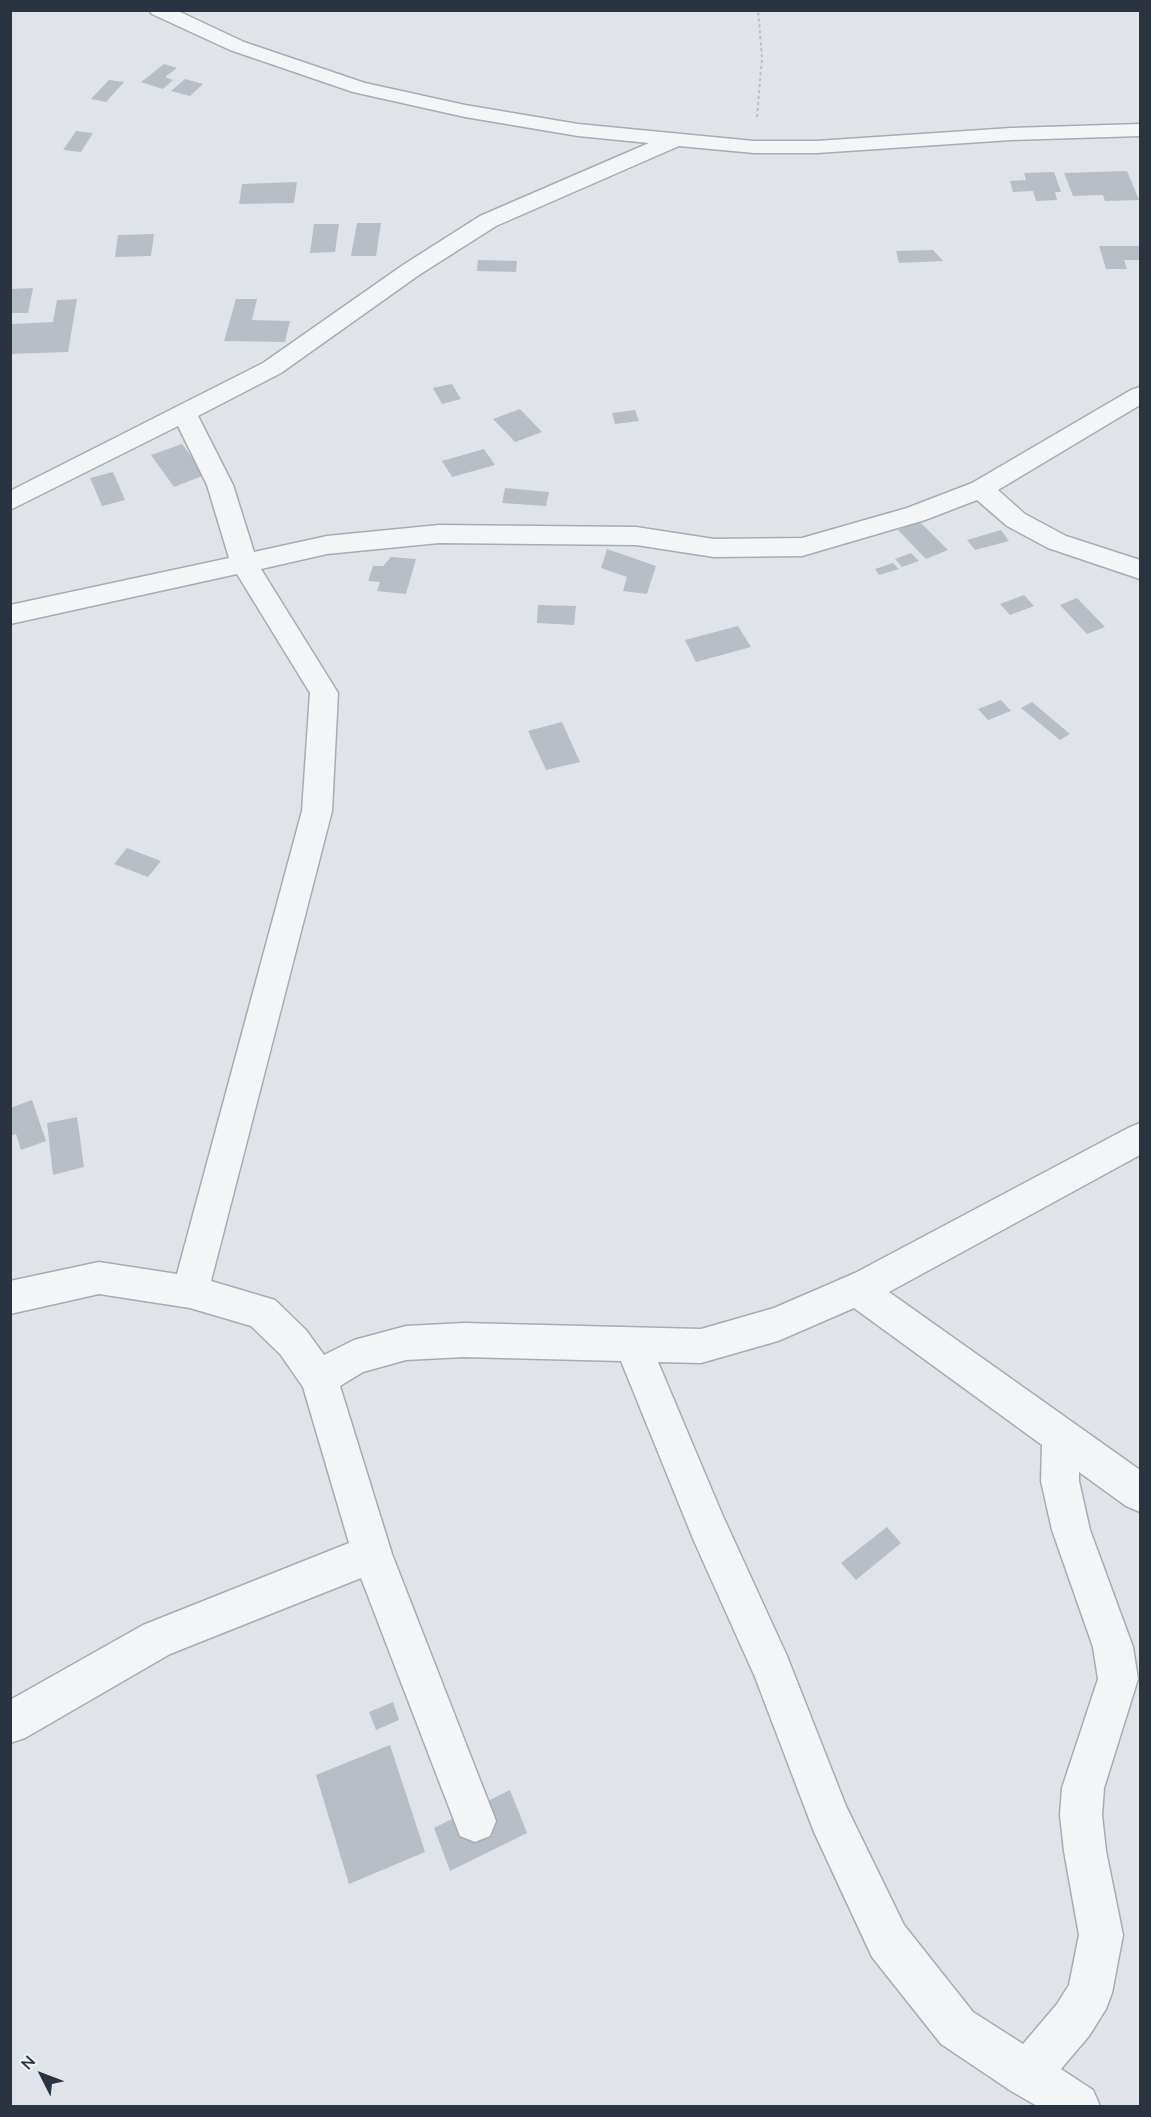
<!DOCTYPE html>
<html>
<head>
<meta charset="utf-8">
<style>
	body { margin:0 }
	#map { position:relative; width:1151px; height:2117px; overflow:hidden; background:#e0e4e9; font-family:"Nunito Sans",sans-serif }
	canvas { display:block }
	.frame { position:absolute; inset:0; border:12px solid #293440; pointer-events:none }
	.north { position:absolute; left:12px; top:2045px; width:60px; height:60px; -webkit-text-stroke:4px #eff3f6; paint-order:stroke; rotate:312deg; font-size:16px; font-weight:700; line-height:24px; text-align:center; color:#293440 }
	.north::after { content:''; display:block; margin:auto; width:21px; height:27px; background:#293440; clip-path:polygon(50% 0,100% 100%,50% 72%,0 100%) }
</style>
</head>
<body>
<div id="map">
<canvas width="1151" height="2117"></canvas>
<div class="frame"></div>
<div class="north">N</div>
</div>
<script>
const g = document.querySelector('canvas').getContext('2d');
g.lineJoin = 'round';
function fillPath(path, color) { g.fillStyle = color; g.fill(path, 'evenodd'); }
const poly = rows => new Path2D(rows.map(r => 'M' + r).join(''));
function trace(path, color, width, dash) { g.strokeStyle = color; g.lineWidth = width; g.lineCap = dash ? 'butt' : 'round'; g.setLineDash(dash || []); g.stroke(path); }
const building = poly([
	[164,64,177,68,165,77,173,80,163,89,141,82],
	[185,79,203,84,190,96,171,91],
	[109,80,124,82,106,102,91,99],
	[76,131,93,133,81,152,63,150],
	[1127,171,1139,200,1105,201,1103,195,1073,196,1064,173],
	[1054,172,1061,192,1055,192,1057,200,1036,201,1033,191,1013,192,1010,181,1026,180,1024,173],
	[297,182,294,203,239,204,242,184],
	[357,223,381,223,376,256,351,256],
	[314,224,339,224,335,252,310,253],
	[154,234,151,256,115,257,118,235],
	[1099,246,1140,246,1140,260,1124,260,1127,269,1106,269],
	[933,250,943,261,899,263,896,251],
	[478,260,517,261,516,272,477,271],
	[33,288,28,313,10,313,10,289],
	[77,299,68,352,10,354,10,324,53,322,57,300],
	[236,299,257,299,252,320,290,321,285,342,224,341],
	[452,384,461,399,442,404,433,388],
	[520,409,542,432,515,442,493,419],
	[635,410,639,421,615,424,612,413],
	[182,444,205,475,174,487,151,455],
	[484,449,495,465,452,477,442,461],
	[113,472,125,500,102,506,90,478],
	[505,488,549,492,546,506,502,503],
	[919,521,948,550,926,559,898,530],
	[1001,530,1009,541,975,550,967,540],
	[607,549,656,566,647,594,623,591,627,577,601,568],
	[911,553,919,561,902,567,895,559],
	[391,557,416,559,406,594,377,591,380,582,368,581,373,566,383,566],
	[893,563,899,569,879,575,875,569],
	[1024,595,1034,606,1010,615,1000,604],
	[1077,598,1105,627,1087,634,1060,605],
	[538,605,576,606,574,625,537,623],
	[738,626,751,647,696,662,685,640],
	[1001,700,1011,711,988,720,978,709],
	[1032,702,1070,734,1060,740,1021,708],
	[562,722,580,762,546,770,528,731],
	[127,848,161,861,148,877,114,864],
	[32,1100,46,1141,21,1150,16,1134,10,1136,10,1108],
	[77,1117,84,1167,53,1175,47,1123],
	[887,1527,901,1543,856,1580,841,1563],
	[393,1702,399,1720,376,1730,369,1712],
	[390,1745,425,1852,349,1884,316,1775],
	[510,1790,527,1833,450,1871,434,1828]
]);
const path = poly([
	[757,117,762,58,758,10]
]);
const street = poly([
	[149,10,176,10,244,42,365,83,465,105,578,124,754,141,817,141,1011,128,1140,124,1140,136,1011,140,817,153,754,153,679,146,496,226,419,275,281,373,198,416,233,485,254,552,327,536,439,525,636,527,714,539,802,538,907,508,972,483,1131,390,1140,387,1140,405,998,490,1025,514,1066,536,1140,560,1140,579,1048,548,1007,526,977,500,925,520,802,556,714,557,636,545,439,543,327,554,261,569,338,693,332,811,211,1281,275,1300,306,1330,324,1355,354,1340,406,1326,464,1323,701,1329,774,1308,855,1273,1128,1128,1140,1123,1140,1155,889,1292,1140,1470,1140,1512,1126,1506,1079,1472,1079,1481,1090,1530,1133,1647,1138,1679,1104,1788,1102,1815,1106,1851,1123,1935,1112,1993,1106,2009,1089,2036,1061,2069,1093,2090,1100,2106,1037,2106,1011,2091,941,2044,872,1957,814,1832,755,1677,694,1541,621,1361,464,1357,406,1360,363,1372,340,1386,392,1554,496,1821,490,1836,475,1842,460,1836,361,1578,170,1654,25,1738,10,1743,10,1700,143,1625,349,1543,303,1387,280,1354,251,1326,190,1308,99,1294,10,1314,10,1281,99,1262,177,1274,302,811,310,693,237,574,10,624,10,605,229,558,207,485,178,426,10,510,10,491,263,363,403,265,480,216,649,143,578,136,465,117,353,92,230,50,152,14,149,10],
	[854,1308,1042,1445,1041,1481,1052,1530,1093,1647,1098,1679,1062,1788,1060,1815,1064,1851,1079,1935,1069,1985,1057,2004,1023,2044,973,2012,904,1925,846,1806,787,1656,722,1514,658,1362,701,1363,778,1341,854,1308]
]);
fillPath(building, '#b7bec6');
trace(street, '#a5acb3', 3);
trace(path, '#babfc4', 2, [3, 3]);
fillPath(street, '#f3f5f7');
</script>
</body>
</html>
